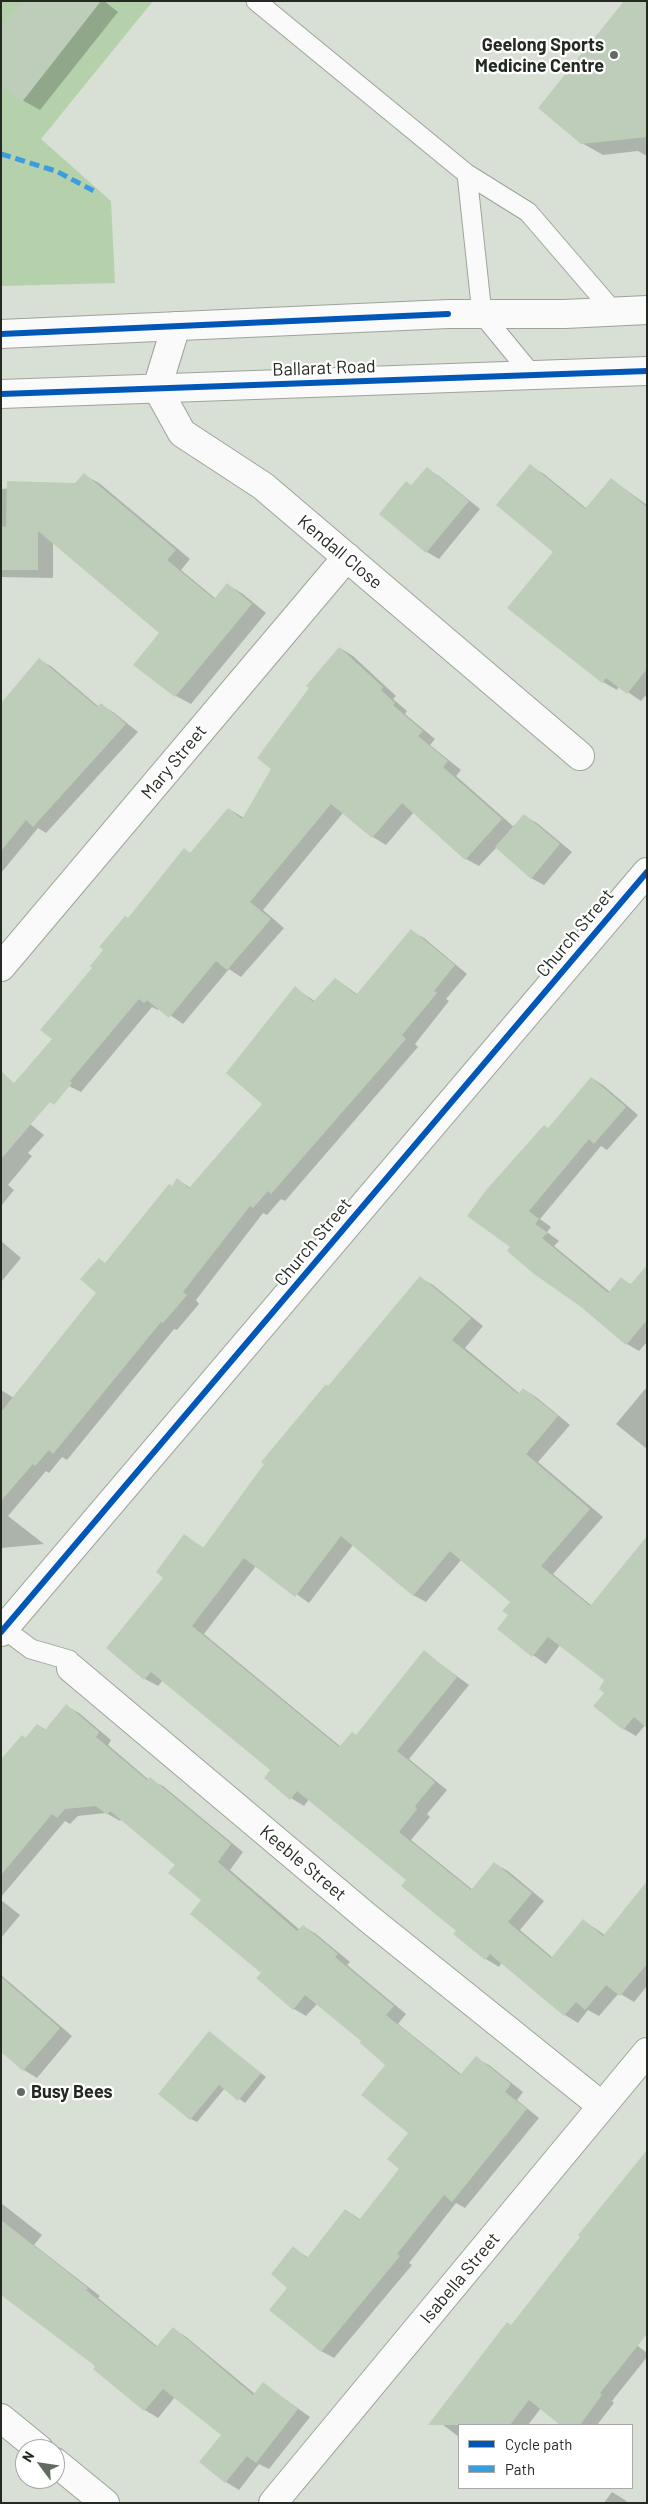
<!DOCTYPE html>
<html>
<head>
<meta charset="utf-8">
<style>
	body { margin:0 }
	#map { position:relative; width:648px; height:2504px; overflow:hidden; background:#d8e0d5; font-family:Barlow,sans-serif }
	canvas { display:block }
	.frame { position:absolute; inset:0; border:2px solid #242a22; pointer-events:none }
	.legend { position:absolute; left:458px; top:2424px; width:175px; height:65px; box-sizing:border-box; background:#fff; border:1px solid #a7aaa7; margin:0; padding:6px 9px; list-style:none; font-size:15px; color:#242a22 }
	.legend li { display:flex; align-items:center; gap:10px; height:25px }
	.legend b { width:25px; border:1px solid #a7aaa7 }
	.north { position:absolute; left:15px; top:2439px; width:50px; height:50px; box-sizing:border-box; background:#fff; border:1px solid #a7aaa7; border-radius:50%; rotate:301deg; font-size:14px; font-weight:700; line-height:20px; text-align:center; color:#242a22 }
	.north::after { content:''; display:block; margin:auto; width:18px; height:22px; background:#636a61; clip-path:polygon(50% 0,100% 100%,50% 72%,0 100%) }
</style>
</head>
<body>
<div id="map">
<canvas width="648" height="2504"></canvas>
<div class="frame"></div>
<ul class="legend">
<li><b style="height:6px;background:#0057b8"></b>Cycle path</li>
<li><b style="height:6px;background:#3c9ce0"></b>Path</li>
</ul>
<div class="north">N</div>
</div>
<script>
const g = document.querySelector('canvas').getContext('2d');
g.lineJoin = 'round';
function fillPath(path, color) { g.fillStyle = color; g.fill(path, 'evenodd'); }
const poly = rows => new Path2D(rows.map(r => 'M' + r).join(''));
function trace(path, color, width, dash) { g.strokeStyle = color; g.lineWidth = width; g.lineCap = dash ? 'butt' : 'round'; g.setLineDash(dash || []); g.stroke(path); }
function write(font, color, halo, rows, align = 'center') {
  g.font = font + ' Barlow,sans-serif'; g.lineWidth = 4.5; g.setLineDash([]); g.textBaseline = 'middle'; g.strokeStyle = halo; g.fillStyle = color; for (const [text, x, y, turn = 0] of rows) {
    g.save(); g.translate(x, y); g.rotate((+turn || 0) * Math.PI / 180); g.textAlign = isNaN(turn) ? turn : align; if (halo) g.strokeText(text, 0, 0); g.fillText(text, 0, 0); g.restore();
  }
}
const green = poly([
	[1,1,153,1,41,139,111,201,115,283,1,286]
]);
const shadow = poly([
	[23,1,104,1,118,12,40,110,22,100],
	[647,1,647,156,638,151,603,155,582,143],
	[530,466,544,474,587,509,611,479,647,505,647,694,641,701,619,686,617,690,603,682,508,607,555,552],
	[427,469,439,476,480,509,439,559,427,552,412,486],
	[84,475,99,483,190,559,181,570,216,599,228,585,243,594,266,613,191,704,176,696,161,633,53,542,53,578,1,577,1,489,76,484],
	[340,648,353,656,396,696,393,699,407,711,405,714,435,739,430,745,461,770,456,776,514,827,524,816,537,823,572,852,544,885,531,878,497,847,479,866,466,859,414,812,386,845,373,837,343,813,263,910,284,928,241,977,229,969,183,1024,160,1008,158,1010,152,1007,81,1092,67,1085,53,1039,94,968,128,919,184,850,192,854,229,809,244,818],
	[40,660,52,667,99,707,101,705,113,712,138,732,46,833,38,828,1,873,1,722],
	[411,931,424,938,467,974,446,999,449,1001,415,1044,418,1047,285,1201,281,1199,267,1215,263,1213,196,1300,199,1304,177,1330,174,1329,67,1460,62,1457,49,1473,46,1471,8,1516,44,1544,1,1548,1,1390,14,1398,98,1293,100,1260,106,1264,178,1180,191,1188,264,1104,295,988,316,1002,336,979,358,995],
	[592,1078,604,1086,638,1115,607,1150,601,1146,540,1219,551,1227,547,1232,559,1241,554,1246,610,1292,621,1279,632,1285,647,1283,647,1342,639,1351,627,1344,511,1247],
	[1,1101,44,1135,28,1153,32,1156,8,1185,14,1190,1,1206],
	[1,1241,21,1258,1,1282],
	[420,1278,433,1285,483,1326,465,1348,520,1394,523,1389,536,1397,570,1425,538,1462,603,1517,553,1574,592,1606,646,1724,636,1736,624,1729,605,1693,606,1680,560,1645,546,1664,514,1642,510,1615,511,1602,461,1560,426,1602,413,1595,353,1545,309,1603,256,1566,204,1634,341,1747,357,1736,424,1652,469,1685,409,1759,447,1790,427,1814,430,1817,411,1840,473,1890,495,1864,508,1871,544,1901,520,1930,553,1958,584,1921,605,1935,647,1885,647,1986,634,2002,619,1993,599,2016,588,2010,578,2023,565,2015,502,1962,499,1967,486,1959,454,1934,458,1930,408,1880,309,1799,304,1806,291,1798,272,1770,163,1680,158,1686,145,1679,165,1578,185,1536,204,1548,329,1387],
	[646,1388,647,1388,647,1449,616,1424],
	[66,1706,79,1713,111,1740,108,1745,149,1780,163,1786,243,1852,230,1870,300,1930,303,1926,316,1934,350,1962,347,1965,406,2014,398,2024,462,2075,476,2058,489,2065,523,2092,517,2100,539,2118,465,2208,456,2203,409,2263,412,2265,334,2358,321,2351,289,2287,293,2248,309,2258,346,2210,361,2220,401,2169,410,2133,386,2065,363,2041,317,2004,306,2016,294,2009,176,1865,122,1819,120,1821,106,1813,78,1816,70,1824,65,1821,1,1897,1,1764,38,1725,46,1730],
	[1,1900,20,1915,1,1938],
	[1,1975,72,2036,37,2078,24,2070,1,2051],
	[209,2032,266,2077,245,2103,225,2088,197,2122,191,2119],
	[1,2203,42,2235,34,2245,100,2296,98,2298,158,2347,173,2329,185,2336,255,2394,264,2384,310,2417,269,2469,259,2464,239,2490,226,2482,200,2462,222,2435,175,2397,158,2418,145,2410,94,2368,97,2366,1,2292],
	[511,2326,633,2342,647,2353,647,2357,612,2401,614,2403,597,2425,562,2425,541,2408,528,2425,459,2425,459,2437,442,2424],
	[612,2492,625,2500,628,2503,604,2503]
]);
const building = poly([
	[22,1,101,1,22,102,1,86,1,27],
	[624,1,647,1,647,137,581,144,538,108],
	[530,464,585,509,611,478,647,507,647,669,627,694,606,678,602,683,507,608,553,552,496,505],
	[427,467,469,501,426,553,379,514,406,481,411,485],
	[84,473,176,550,167,560,214,599,227,583,252,604,175,697,133,665,159,633,38,531,38,570,1,570,1,526,6,527,7,481,75,483],
	[339,647,383,687,381,690,395,703,393,705,423,731,418,736,448,761,443,767,502,819,465,860,402,803,372,838,331,804,250,902,271,919,227,970,216,961,169,1018,147,1000,144,1003,139,999,70,1081,72,1083,54,1105,50,1102,1,1159,1,1071,14,1083,52,1039,40,1030,92,968,90,966,103,950,99,947,125,916,128,918,184,848,190,853,228,808,242,819,271,769,257,758,309,688,306,686],
	[39,658,97,707,101,703,126,724,33,827,26,820,1,851,1,703],
	[524,814,560,844,531,879,495,847],
	[411,929,455,965,434,991,437,993,402,1035,406,1039,271,1194,268,1191,253,1208,250,1206,183,1292,187,1295,163,1323,161,1322,53,1454,49,1450,35,1466,33,1464,1,1501,1,1412,96,1293,80,1279,99,1258,105,1263,169,1184,172,1186,177,1178,189,1188,262,1104,226,1073,295,986,313,1002,335,978,356,995],
	[591,1077,626,1107,594,1144,589,1139,529,1211,539,1219,535,1224,548,1233,542,1238,608,1293,621,1277,630,1285,647,1265,647,1320,626,1345,581,1307,534,1274,507,1251,510,1247,467,1216,487,1189,544,1125,548,1128],
	[420,1276,471,1318,452,1340,518,1394,523,1388,558,1416,526,1454,590,1509,541,1566,590,1606,647,1536,647,1728,634,1717,623,1730,593,1706,604,1693,599,1689,604,1680,548,1637,532,1657,497,1629,508,1615,502,1611,510,1602,450,1551,413,1596,341,1536,295,1597,244,1558,192,1626,339,1747,352,1732,356,1735,424,1650,457,1677,397,1751,435,1782,415,1806,417,1809,399,1832,471,1890,494,1862,532,1893,508,1922,551,1958,583,1919,603,1936,647,1881,647,1964,620,1996,606,1985,585,2010,576,2002,564,2016,490,1954,485,1960,453,1934,456,1931,401,1886,406,1880,297,1791,290,1800,264,1778,270,1770,151,1672,144,1680,106,1648,163,1578,156,1572,184,1534,203,1548,264,1464,261,1462,326,1384,328,1386],
	[66,1704,99,1732,96,1737,147,1780,150,1777,231,1844,218,1862,297,1931,303,1925,338,1954,335,1957,394,2006,386,2015,460,2075,476,2056,511,2084,505,2092,527,2109,452,2202,444,2195,397,2254,400,2256,321,2352,269,2310,287,2288,271,2274,293,2246,307,2258,345,2209,359,2220,399,2169,387,2159,408,2133,361,2095,385,2065,360,2043,361,2041,305,1995,293,2010,256,1978,261,1973,190,1914,201,1900,168,1873,175,1865,110,1811,107,1815,96,1806,65,1809,57,1818,52,1814,1,1875,1,1759,22,1735,25,1738,37,1724,45,1730],
	[1,1977,60,2028,23,2071,1,2052],
	[209,2031,261,2073,238,2101,219,2085,190,2120,158,2094],
	[647,2150,647,2334,600,2393,602,2395,580,2425,560,2425,529,2400,510,2425,428,2425,507,2322,511,2325,580,2237,578,2235],
	[1,2220,88,2288,86,2290,156,2347,173,2327,253,2395,263,2382,298,2409,256,2463,247,2456,225,2483,199,2462,221,2435,163,2389,144,2411,93,2369,95,2366,1,2295]
]);
const lane = poly([
	[256,1,467,174,528,212,614,312],
	[467,174,482,314,533,376],
	[4,1629,31,1649,69,1660,71,1668]
]);
const street = poly([
	[176,326,157,388,182,433,263,486,580,756],
	[1,967,347,557],
	[71,1668,368,1918,602,2106],
	[273,2503,647,2052]
]);
const secondary = poly([
	[1,1632,647,872],
	[1,2418,39,2449],
	[55,2462,105,2503]
]);
const highway = poly([
	[1,334,448,314,565,314,647,310],
	[1,394,647,371]
]);
const quiet = poly([
	[1,154,56,171,94,191]
]);
const cycleway = poly([
	[1,334,448,314],
	[1,394,647,371],
	[1,1632,647,872]
]);
const markers = [
	[614,55,5,"#636a61"],
	[21,2092,5,"#636a61"]
];
const poiNames = [
	["Geelong Sports",604,45],
	["Medicine Centre",604,66],
	["Busy Bees",31,2092,"left"]
];
const streetNames = [
	["Ballarat Road",324,368,-2],
	["Kendall Close",340,552,40],
	["Mary Street",174,762,-50],
	["Church Street",575,933,-50],
	["Church Street",313,1242,-50],
	["Keeble Street",303,1863,40],
	["Isabella Street",460,2278,-50]
];
fillPath(green, '#b4d1ac');
fillPath(shadow, '#0003');
fillPath(building, '#becdba');
trace(lane, '#9da49b', 21);
trace(street, '#9da49b', 30);
trace(secondary, '#9da49b', 30);
trace(highway, '#9da49b', 30);
trace(lane, '#f9faf9', 19);
trace(street, '#f9faf9', 28);
trace(secondary, '#f9faf9', 28);
trace(highway, '#f9faf9', 28);
trace(quiet, '#3c9ce0', 5, [10, 5]);
trace(cycleway, '#0057b8', 6);
for (const [x, y, r, color] of markers) { const dot = new Path2D(); dot.arc(x, y, r, 0, 2 * Math.PI); g.fillStyle = color; g.fill(dot); trace(dot, '#fff', 2); }
write('bold 18px', '#242a22', '#fff', poiNames, 'right');
write('18px', '#242a22', '#fff', streetNames);
</script>
</body>
</html>
